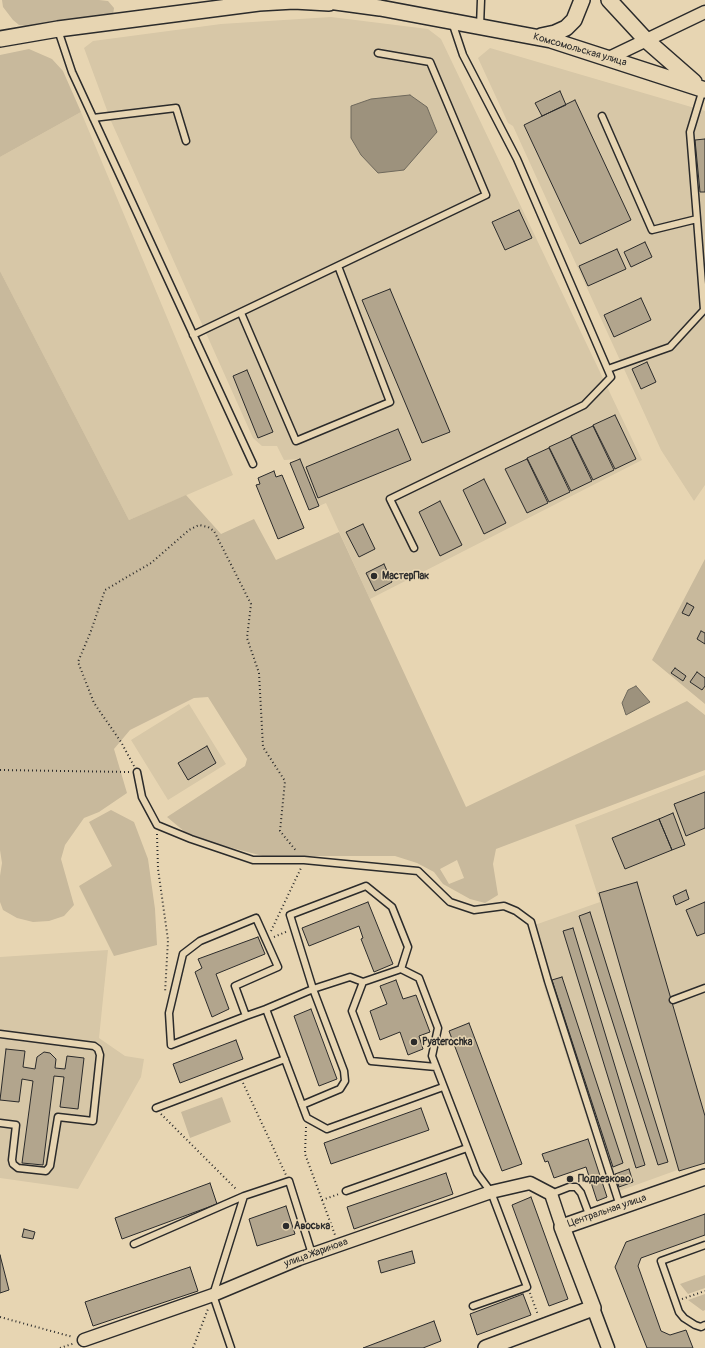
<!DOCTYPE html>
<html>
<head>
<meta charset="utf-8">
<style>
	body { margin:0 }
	canvas { display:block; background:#e7d5b2 }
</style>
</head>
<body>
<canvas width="705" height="1348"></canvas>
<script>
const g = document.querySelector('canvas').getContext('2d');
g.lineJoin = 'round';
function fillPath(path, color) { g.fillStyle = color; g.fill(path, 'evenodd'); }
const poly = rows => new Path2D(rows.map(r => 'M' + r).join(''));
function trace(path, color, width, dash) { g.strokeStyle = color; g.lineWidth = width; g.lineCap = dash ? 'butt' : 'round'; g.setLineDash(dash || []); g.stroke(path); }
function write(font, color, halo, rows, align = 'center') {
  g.font = font + ' Pangolin,sans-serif'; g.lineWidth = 3; g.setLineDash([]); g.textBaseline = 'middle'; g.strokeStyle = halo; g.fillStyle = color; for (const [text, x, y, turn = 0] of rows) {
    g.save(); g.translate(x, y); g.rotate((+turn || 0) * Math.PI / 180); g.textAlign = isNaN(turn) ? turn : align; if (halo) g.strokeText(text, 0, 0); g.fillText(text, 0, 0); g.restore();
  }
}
const built = poly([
	[331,17,428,29,441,39,642,460,370,599,326,503,319,506,300,459,284,460,277,446,262,446,253,438,111,121,84,48,93,41,221,24],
	[490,48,705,111,705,485,694,501,661,450,513,126,508,123,478,58],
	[81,112,233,475,129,520,0,271,0,157],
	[189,704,226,764,168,800,131,740],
	[705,775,705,1160,611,1194,545,990,529,927,600,902,575,825],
	[108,950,99,1038,125,1056,144,1059,141,1077,78,1189,0,1178,0,957]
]);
const green = poly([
	[2,0,99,0,108,1,114,8,113,15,26,26,19,25,13,20,3,7],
	[29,49,52,59,63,71,81,112,0,157,0,55],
	[0,271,129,520,186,495,221,534,254,519,276,560,339,532,466,807,687,701,705,715,705,770,496,849,493,864,498,895,485,903,470,899,443,884,434,872,417,863,395,856,263,856,217,844,185,832,167,817,245,766,247,759,208,697,194,698,130,730,114,749,127,793,99,812,84,818,65,845,61,859,74,905,64,916,49,921,33,922,17,918,3,910,0,902,0,876,2,863,0,850],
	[457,860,464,878,449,884,440,869],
	[705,559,705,704,652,660],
	[111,810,134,822,148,859,155,909,157,945,114,956,79,886,112,866,89,822],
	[222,1097,231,1122,190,1138,181,1112],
	[705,1275,705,1288,688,1294,680,1284],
	[705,1294,705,1310,703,1311,688,1300]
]);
const water = poly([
	[410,95,427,107,437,132,404,170,378,173,361,155,351,138,351,106,371,99,410,95],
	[636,686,650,702,626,715,622,703,628,690,636,686]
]);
const building = poly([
	[560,91,566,105,542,116,535,103,560,91],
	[575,100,631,220,580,244,524,125,575,100],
	[705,139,705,192,700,192,695,140,705,139],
	[519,210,532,238,505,250,492,222,519,210],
	[645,242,652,257,631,267,624,252,645,242],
	[617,249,626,269,588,286,579,266,617,249],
	[390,289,450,432,422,443,362,300,390,289],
	[641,298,651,320,614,337,604,315,641,298],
	[647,362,656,382,641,389,632,369,647,362],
	[247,370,273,432,258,438,233,376,247,370],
	[615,415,636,459,615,469,593,425,615,415],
	[593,426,614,470,593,480,571,436,593,426],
	[398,429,411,460,318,498,306,467,398,429],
	[571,437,592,481,571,491,549,447,571,437],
	[549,448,570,492,549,502,527,458,549,448],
	[300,459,319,506,309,510,290,463,300,459],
	[527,459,548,503,527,513,505,469,527,459],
	[274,471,276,477,282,475,304,528,278,539,256,485,260,484,258,478,274,471],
	[484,479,506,523,484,534,463,490,484,479],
	[440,501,462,545,440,556,419,512,440,501],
	[363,524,375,549,359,557,346,532,363,524],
	[384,564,392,582,375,591,366,573,384,564],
	[687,603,694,607,689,616,682,613,687,603],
	[701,631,705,633,705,644,697,639,701,631],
	[675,668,686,676,683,681,671,673,675,668],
	[697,672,705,678,705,686,702,690,690,682,697,672],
	[207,746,216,763,188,780,178,763,207,746],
	[705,792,705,828,686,836,674,804,705,792],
	[673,813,685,845,672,850,659,819,673,813],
	[659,819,672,850,625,869,612,838,659,819],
	[637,882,705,1116,705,1163,679,1171,599,893,637,882],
	[686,890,689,899,676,905,673,896,686,890],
	[368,902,393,964,374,972,361,939,363,938,359,926,309,946,302,928,368,902],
	[705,902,705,933,697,936,686,910,705,902],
	[590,912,668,1162,658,1165,579,916,590,912],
	[573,928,645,1165,636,1168,563,931,573,928],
	[258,937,265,954,216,974,229,1009,212,1017,195,972,202,968,198,959,258,937],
	[562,977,623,1163,613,1167,552,980,562,977],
	[396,980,403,999,416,995,430,1032,419,1036,423,1049,408,1055,400,1032,380,1040,370,1011,387,1004,380,986,396,980],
	[311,1009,337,1079,319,1086,294,1016,311,1009],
	[469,1023,522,1164,502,1171,449,1031,469,1023],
	[236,1040,243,1059,180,1083,173,1064,236,1040],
	[6,1049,25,1051,23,1067,35,1069,37,1057,44,1052,50,1053,56,1059,55,1068,65,1069,67,1056,84,1058,78,1109,60,1107,64,1077,54,1076,43,1165,22,1163,33,1081,22,1079,19,1102,0,1100,6,1049],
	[421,1108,429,1130,331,1164,324,1143,421,1108],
	[588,1139,607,1197,597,1201,586,1167,554,1178,548,1161,545,1162,542,1154,588,1139],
	[629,1169,633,1182,619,1187,615,1174,629,1169],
	[446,1173,453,1194,354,1229,347,1207,446,1173],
	[210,1183,217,1204,122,1239,115,1218,210,1183],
	[531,1197,568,1299,549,1306,512,1205,531,1197],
	[286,1206,295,1234,257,1246,249,1219,286,1206],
	[705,1214,705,1235,641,1258,638,1266,661,1331,670,1335,686,1330,693,1348,647,1348,615,1267,626,1242,705,1214],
	[24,1229,35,1232,33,1239,22,1237,24,1229],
	[412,1251,415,1263,381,1273,378,1261,412,1251],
	[0,1255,9,1290,0,1293,0,1255],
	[190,1267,198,1291,93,1326,85,1302,190,1267],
	[523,1294,531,1315,477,1335,470,1314,523,1294],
	[434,1321,441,1341,423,1348,363,1348,434,1321]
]);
const path = poly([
	[134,766,121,742,94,703,78,662,91,631,105,590,151,563,189,530,199,525,208,527,214,531,251,604,247,638,259,673,263,747,285,781,280,831,297,852],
	[0,770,129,772],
	[157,834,158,869,168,940,165,993],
	[271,931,301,868],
	[274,937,288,931],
	[243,1083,286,1175],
	[161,1114,237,1190],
	[306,1127,305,1154,335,1235],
	[322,1200,339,1194],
	[530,1293,538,1315],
	[682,1299,705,1291],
	[0,1317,73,1337],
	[60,1348,75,1343],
	[193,1348,208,1309]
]);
const service = poly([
	[480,26,481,0],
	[58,30,72,72,253,464],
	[602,116,652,230,697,219,704,310,670,347,608,369],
	[93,118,176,108,186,141],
	[697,219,690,132,703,89],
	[241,313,296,441,390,402,338,266],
	[193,335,486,195,430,62,378,53],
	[414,548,390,499,584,405,611,377,517,159,463,55,452,22],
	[137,772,142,797,157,825,191,839,253,860,304,860,418,871,450,902,474,910,504,906,516,911,531,922,548,981,620,1206],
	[401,969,363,982,350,977,313,989,266,1009,307,1118,327,1129,443,1087],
	[363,982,352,1011,371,1061,436,1067],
	[673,1000,705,988],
	[246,1016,235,986,278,967,256,918,200,941,183,954,169,1013,171,1045,246,1016,266,1009],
	[0,1034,94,1046,98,1049,100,1055,93,1121,58,1117,50,1166,46,1171,18,1168,13,1164,12,1160,16,1125,0,1123],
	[302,1105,340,1089,345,1081,344,1071,313,989,290,915,366,886,392,907,408,947,401,969,419,978,438,1028,432,1056,477,1173,491,1192,527,1287,473,1306],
	[156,1108,285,1059],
	[346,1191,467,1148],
	[551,1194,569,1187,576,1187,581,1193,590,1217],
	[244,1196,289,1181,312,1254],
	[134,1244,244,1196,213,1295,231,1348],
	[705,1245,661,1261,679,1312,684,1318,695,1325,701,1327,705,1325]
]);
const minor = poly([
	[609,58,705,12],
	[593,1308,608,1348],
	[84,1340,213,1295,299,1259,491,1192,530,1183,551,1194,562,1227]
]);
const tertiary = poly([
	[321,0,380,8,551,40,705,90],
	[609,0,646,40,694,82],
	[541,36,555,33,566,28,574,20,582,0],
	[0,39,58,29,259,3,294,1,329,3],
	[486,1348,593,1308,562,1227,705,1177]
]);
const markers = [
	[374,576,4,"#2b2b2b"],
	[414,1042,4,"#2b2b2b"],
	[570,1179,4,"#2b2b2b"],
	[286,1226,4,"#2b2b2b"]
];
const streetNames = [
	["Комсомольская улица",580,50,16],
	["Центральная улица",607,1211,-19],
	["улица Жаринова",316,1253,-20]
];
const poiNames = [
	["МастерПак",382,576],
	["Pyaterochka",422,1042],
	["Подрезково",578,1179],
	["Авоська",294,1226]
];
fillPath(built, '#d7c7a7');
fillPath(green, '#c8b99c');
fillPath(water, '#9d927d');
trace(water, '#6f695c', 1);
fillPath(building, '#b2a58d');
trace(building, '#2b2b2b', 1);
trace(service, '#2b2b2b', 9);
trace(minor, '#2b2b2b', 15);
trace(tertiary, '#2b2b2b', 18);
trace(path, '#2b2b2b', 2, [1, 3]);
trace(service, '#e7d5b2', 6);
trace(minor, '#e7d5b2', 12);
trace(tertiary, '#e7d5b2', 15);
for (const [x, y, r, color] of markers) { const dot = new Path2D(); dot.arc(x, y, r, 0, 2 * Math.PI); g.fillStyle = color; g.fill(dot); trace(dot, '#e7d5b2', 1.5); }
write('10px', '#2b2b2b', '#e7d5b2', streetNames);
write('bold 10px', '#2b2b2b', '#e7d5b2', poiNames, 'left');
</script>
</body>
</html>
